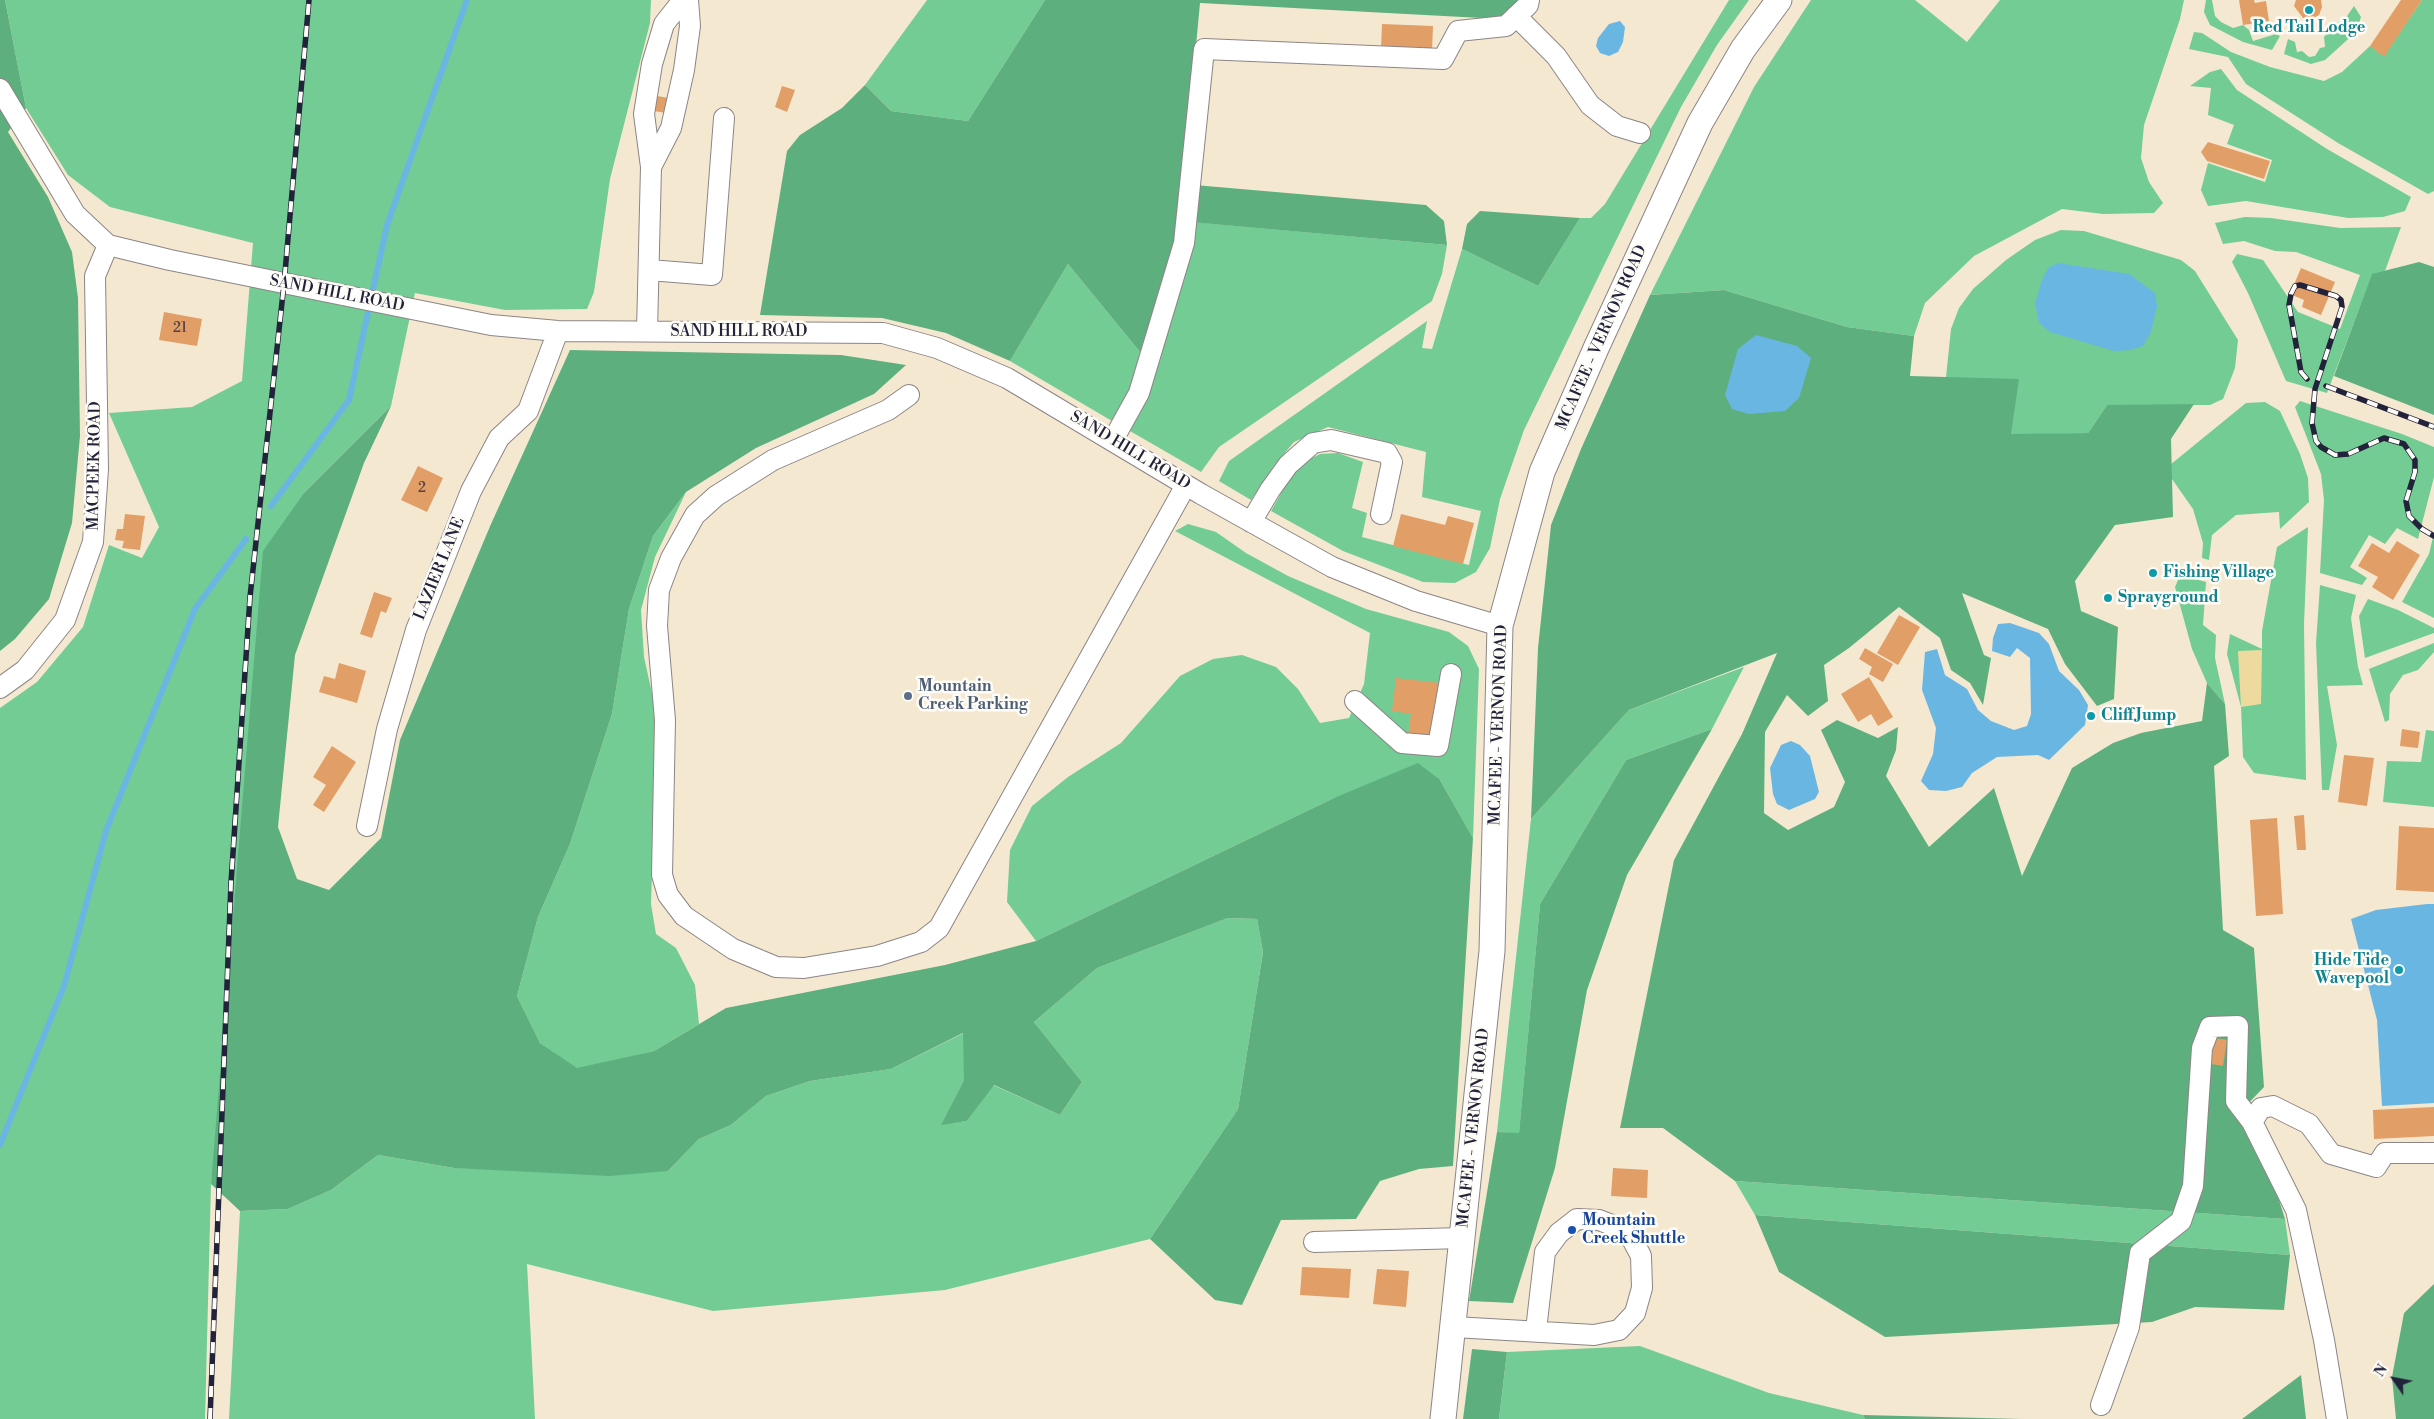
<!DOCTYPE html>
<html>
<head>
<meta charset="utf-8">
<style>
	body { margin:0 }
	#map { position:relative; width:2434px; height:1419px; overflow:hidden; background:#f5e8d1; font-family:"Libre Bodoni",serif }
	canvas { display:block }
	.north { position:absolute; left:2369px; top:1354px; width:50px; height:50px; -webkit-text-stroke:4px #fdfcf7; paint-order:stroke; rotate:303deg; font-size:14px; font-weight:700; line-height:20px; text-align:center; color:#22223b }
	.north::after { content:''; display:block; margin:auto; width:18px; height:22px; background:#22223b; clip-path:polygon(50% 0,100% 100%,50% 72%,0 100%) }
</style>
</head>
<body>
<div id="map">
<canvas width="2434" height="1419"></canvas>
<div class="north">N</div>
</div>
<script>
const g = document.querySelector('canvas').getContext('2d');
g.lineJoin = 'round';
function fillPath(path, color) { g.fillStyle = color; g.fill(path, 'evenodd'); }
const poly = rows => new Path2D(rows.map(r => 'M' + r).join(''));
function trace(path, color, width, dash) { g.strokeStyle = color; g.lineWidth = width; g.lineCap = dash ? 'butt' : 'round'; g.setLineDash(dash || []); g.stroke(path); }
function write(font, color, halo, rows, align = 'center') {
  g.font = font + ' "Libre Bodoni",serif'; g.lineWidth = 5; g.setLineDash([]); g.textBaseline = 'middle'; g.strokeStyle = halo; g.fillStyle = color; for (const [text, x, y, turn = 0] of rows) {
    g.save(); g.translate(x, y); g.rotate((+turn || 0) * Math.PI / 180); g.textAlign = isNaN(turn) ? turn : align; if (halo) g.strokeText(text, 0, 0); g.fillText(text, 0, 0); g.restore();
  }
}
const green = poly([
	[5,0,651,0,650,23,610,179,594,292,587,309,505,310,415,293,391,406,304,493,211,1184,205,1419,0,1419,0,708,37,682,83,627,109,545,142,558,159,527,109,413,192,407,242,381,253,243,110,207,68,175,26,108],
	[927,0,1045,0,968,121,891,111,865,85],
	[1729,0,1749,0,1717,45,1681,107,1524,430,1500,499,1490,548,1476,572,1455,583,1423,582,1343,551,1271,511,1288,481,1304,462,1320,454,1338,453,1363,462,1352,508,1367,513,1362,537,1469,565,1481,511,1422,497,1426,452,1328,427,1294,442,1273,467,1251,500,1219,481,1229,461,1427,321,1422,348,1432,349,1462,249,1538,286,1580,218,1591,218,1605,204],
	[1811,0,1915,0,1967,42,2000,0,2184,0,2180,19,2144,125,2141,158,2149,182,2163,203,2154,213,2103,214,2062,209,1974,256,1925,303,1914,336,1847,327,1724,290,1650,295,1754,87],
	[2206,0,2212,0,2215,16,2221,22,2233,28,2243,25,2249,30,2253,41,2276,34,2280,36,2272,50,2243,42,2210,25,2204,12],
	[2422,0,2434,0,2434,191,2428,194,2338,143,2246,84,2228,57,2189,49,2194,32,2202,33,2231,52,2270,67,2324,81,2342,72,2370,46,2384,56],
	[2354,6,2361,17,2356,32,2325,60,2311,64,2284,54,2288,39,2295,42,2297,52,2302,51,2309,57,2315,56,2320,48,2325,47,2324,37,2336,23,2343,22],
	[2221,69,2237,90,2327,149,2411,197,2405,211,2383,217,2348,218,2246,201,2208,206,2201,190,2208,163,2265,182,2272,160,2227,144,2234,125,2208,115,2211,88,2190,86,2210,72],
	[2245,217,2271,218,2340,228,2401,227,2385,271,2372,275,2327,393,2286,381,2248,293,2232,262,2237,254,2263,260,2298,312,2340,329,2360,275,2296,252,2275,251,2244,241,2223,244,2215,223],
	[1193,222,1447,245,1442,274,1432,301,1219,447,1201,472,1130,431,1145,398],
	[2061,230,2084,231,2181,260,2195,271,2238,340,2235,368,2223,399,2210,405,2107,405,2088,433,2010,435,1946,377,1951,329,1959,308,1973,289,2006,260,2035,240],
	[1068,264,1140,352,1129,391,1112,421,1010,361],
	[2300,401,2402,434,2434,447,2434,477,2418,539,2397,528,2385,544,2369,535,2350,567,2367,578,2362,585,2320,573,2324,500,2321,474,2295,407],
	[2265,402,2280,411,2300,454,2308,478,2309,502,2280,529,2279,512,2236,515,2212,535,2209,560,2202,558,2203,543,2193,509,2165,469,2246,403],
	[686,492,655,557,641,610,644,657,657,716,651,904,656,934,676,948,695,985,699,1024,654,1051,577,1069,540,1043,517,996,538,917,570,844,612,714,629,609,653,536],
	[1188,524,1216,532,1246,553,1288,576,1366,609,1449,632,1468,646,1479,669,1473,838,1440,780,1334,798,1036,941,1007,902,1010,850,1032,806,1068,777,1121,743,1180,676,1213,659,1242,655,1276,667,1298,689,1320,723,1349,718,1364,684,1370,633,1175,531],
	[2308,527,2304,624,2306,780,2254,773,2243,757,2241,707,2227,654,2230,634,2262,649,2262,631,2277,547],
	[2434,533,2434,618,2402,602,2429,554],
	[2184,576,2206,582,2203,625,2216,635,2215,658,2225,704,2207,683,2192,649,2175,587,2178,580],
	[2320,585,2356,595,2351,618,2358,667,2363,685,2327,686,2337,745,2329,790,2322,790,2316,643],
	[2368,599,2398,610,2434,628,2434,633,2365,658,2359,616],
	[2434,643,2434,652,2418,670,2403,675,2390,694,2389,720,2385,722,2369,669],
	[1744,667,1712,729,1626,760,1540,904,1519,1134,1497,1132,1531,819,1629,710],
	[2426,730,2434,731,2434,807,2383,802,2387,761,2421,762],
	[1228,918,1257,919,1263,952,1238,1109,1150,1239,945,1290,713,1311,527,1264,535,1419,229,1419,240,1211,288,1209,331,1190,378,1155,454,1168,668,1171,699,1139,731,1125,766,1096,810,1081,891,1069,964,1033,964,1080,942,1124,967,1121,993,1085,1060,1115,1082,1082,1034,1022,1097,968],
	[1735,1181,2285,1219,2290,1255,1755,1215],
	[1640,1346,1769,1393,1863,1415,1865,1419,1499,1419,1507,1352]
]);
const forest = poly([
	[0,0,5,0,26,108,8,132,48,197,72,252,78,298,80,436,72,523,49,599,15,639,0,651],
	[1045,0,1518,0,1500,19,1200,3,1183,184,1426,205,1444,221,1447,245,1179,221,1176,242,1140,352,1068,264,1010,361,946,333,882,318,760,315,787,151,800,135,842,108,865,85,891,111,968,121],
	[1480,211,1580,218,1538,286,1462,249,1467,224],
	[2419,262,2434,267,2434,415,2334,376,2372,274],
	[1724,290,1847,327,1914,336,1910,376,2019,379,2011,434,2088,433,2107,405,2194,404,2171,439,2173,517,2115,525,2075,581,2081,611,2118,627,2114,699,2097,706,2065,664,2048,629,1962,593,1984,655,1991,658,1983,705,1970,683,1951,670,1940,638,1899,607,1849,648,1824,665,1828,701,1808,716,1787,695,1765,732,1764,813,1788,830,1834,807,1845,782,1821,730,1837,720,1878,738,1898,727,1896,750,1886,776,1929,847,1994,788,2022,876,2072,768,2113,743,2141,733,2202,721,2207,683,2225,704,2229,756,2214,766,2223,930,2254,948,2264,1087,2239,1113,2273,1181,2285,1219,1735,1181,1663,1128,1620,1128,1674,860,1742,734,1777,653,1629,710,1531,819,1538,648,1551,525,1581,449,1650,295],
	[570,350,841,355,906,365,874,394,756,448,686,492,653,536,629,609,612,714,570,844,538,917,517,996,540,1043,577,1068,654,1051,726,1008,945,965,1036,941,1334,798,1418,763,1440,780,1473,838,1453,1166,1419,1169,1380,1181,1356,1219,1281,1220,1242,1305,1215,1300,1150,1239,1238,1109,1263,952,1257,919,1228,918,1097,968,1034,1022,1082,1082,1060,1115,994,1085,967,1121,941,1125,964,1080,963,1033,891,1069,810,1081,766,1096,731,1125,699,1139,668,1171,609,1176,454,1168,378,1155,331,1190,288,1209,240,1211,211,1184,263,551,304,493,391,406,364,463,295,655,278,827,297,879,329,890,381,838,400,740,491,524],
	[1712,729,1627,875,1587,990,1555,1168,1513,1303,1469,1301,1497,1132,1519,1133,1540,904,1626,760],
	[1755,1215,2290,1255,2284,1310,2195,1307,2152,1322,1885,1337,1779,1272],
	[2434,1284,2434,1419,2396,1419,2392,1377,2404,1313],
	[1472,1349,1507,1352,1499,1419,1463,1419],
	[2301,1375,2306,1419,2242,1419],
	[1863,1415,2022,1419,1865,1419]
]);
const sand = poly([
	[2262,650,2261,704,2241,707,2238,651]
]);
const water = poly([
	[1620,21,1625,27,1623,42,1618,52,1609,56,1600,53,1596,46,1598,38,1609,24],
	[2058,263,2129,274,2155,293,2157,306,2151,332,2143,346,2130,350,2114,351,2050,332,2039,323,2035,303,2042,280,2048,268],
	[1756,335,1797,346,1811,358,1799,398,1785,411,1749,414,1732,409,1725,395,1738,349],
	[2010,623,2039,633,2049,644,2059,671,2079,690,2088,705,2085,725,2049,760,2038,755,1997,757,1972,773,1962,787,1946,791,1929,790,1921,781,1933,754,1936,728,1922,690,1925,652,1937,649,1945,675,1967,689,1978,710,1991,721,2014,730,2027,726,2031,714,2030,658,2017,648,2010,657,1992,651,1993,638,1998,624],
	[1791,741,1800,745,1810,756,1819,792,1815,799,1789,810,1777,804,1773,794,1770,768,1781,745],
	[2427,904,2434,904,2434,1103,2382,1106,2377,1020,2351,919,2376,910]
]);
const stream = poly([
	[271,506,349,400,387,225,467,0],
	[0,1145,64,986,106,831,195,609,246,539]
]);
const building = poly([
	[2239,0,2254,0,2255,3,2266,1,2269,21,2243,25],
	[2296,0,2321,0,2322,7,2319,15,2312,19,2303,18,2294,6],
	[2401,0,2422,0,2384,57,2370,46],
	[1382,24,1433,26,1432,51,1381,49],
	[782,86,795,90,787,112,775,107],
	[657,96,669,98,666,113,654,111],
	[2208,142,2270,161,2264,179,2207,161,2201,152],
	[2301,268,2335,282,2321,315,2302,307,2304,300,2290,294],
	[164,312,202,319,197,346,159,340],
	[418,466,443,478,427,512,401,500],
	[125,514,145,516,140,550,122,548,124,541,115,540,117,529,123,529],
	[1401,514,1445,525,1448,516,1474,523,1463,564,1393,546],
	[2397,541,2420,555,2393,600,2372,587,2378,577,2358,566,2372,543,2389,553],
	[374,592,392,598,386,613,381,611,372,638,360,634],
	[1899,615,1920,627,1898,665,1877,653],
	[1865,648,1893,664,1883,682,1869,674,1872,667,1859,659],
	[339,663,366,671,357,703,319,692,324,676,335,679],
	[1869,677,1893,717,1878,726,1871,714,1858,722,1841,694],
	[1396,678,1440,683,1433,740,1408,736,1411,714,1392,711],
	[2402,729,2420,732,2418,748,2400,746],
	[332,746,356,762,324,812,313,805,326,785,313,777],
	[2344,755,2374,758,2367,806,2338,802],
	[2304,815,2306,850,2297,850,2294,816],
	[2277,818,2283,914,2256,916,2250,820],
	[2399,826,2434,828,2434,892,2396,890],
	[2210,1037,2227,1040,2223,1066,2205,1063],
	[2434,1107,2434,1136,2374,1139,2373,1110],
	[1613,1168,1648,1170,1647,1198,1611,1196],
	[1302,1267,1351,1269,1349,1298,1300,1295],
	[1377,1269,1409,1271,1406,1307,1373,1304]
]);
const minor = poly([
	[1516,16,1556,56,1590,105,1617,126,1640,133],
	[0,89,75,214,108,245,170,260,491,325,558,331,883,333,937,348,1007,378,1201,494,1332,567,1416,601,1500,626],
	[651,167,671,128,684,70,690,26,688,0],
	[649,270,712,275,724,118],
	[647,331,651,167,644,114,652,64,664,24,683,0],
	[909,395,888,410,773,460,716,496,695,515,671,558,659,590,657,626,665,720,662,875,668,895,684,916,733,949,776,967,804,968,877,956,921,942,939,928,1186,485],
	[1113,440,1139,393,1184,243,1204,49,1443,59,1458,31,1506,26,1528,5,1529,0],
	[1251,522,1270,490,1288,465,1313,443,1331,440,1387,453,1392,462,1381,514],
	[0,688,25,670,65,620,93,542,98,469,95,276,108,245],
	[1355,701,1402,743,1438,746,1451,674],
	[367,826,387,729,416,630,471,491,499,438,528,411,558,331],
	[1314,1242,1463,1238],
	[1454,1327,1594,1335,1619,1330,1635,1313,1642,1288,1641,1256,1632,1239,1617,1227,1599,1220,1577,1219,1559,1233,1545,1252,1536,1330],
	[2101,1405,2129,1327,2140,1253,2181,1221,2193,1186,2202,1048,2210,1027,2238,1026,2236,1101,2252,1122],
	[2337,1419,2324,1340,2296,1210,2252,1122,2261,1108,2273,1106,2309,1124,2331,1154,2376,1167,2385,1153,2434,1153]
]);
const major = poly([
	[1443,1419,1492,951,1500,626,1542,472,1597,346,1700,123,1743,49,1779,0]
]);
const rail = poly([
	[2307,379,2301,372,2289,305,2291,294,2295,286,2300,285,2336,296,2341,300,2342,307,2315,389,2312,423,2316,441,2321,447,2335,455,2348,454,2384,438,2404,444,2415,460,2415,472,2406,501,2409,516,2422,529,2434,536],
	[2326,386,2434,427],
	[210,1419,231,883,250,597,284,284,309,0]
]);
const markers = [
	[2309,10,5,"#0f9aa8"],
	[2153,573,5,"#0f9aa8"],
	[2108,598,5,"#0f9aa8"],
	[908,696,5,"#5c6f8a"],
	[2091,716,5,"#0f9aa8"],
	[2399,970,5,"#0f9aa8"],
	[1572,1230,5,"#1a4fb4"]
];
const numberNames = [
	["21",180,329],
	["2",422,489]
];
const cultureNames = [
	["Red Tail Lodge",2309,28,"center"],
	["Fishing Village",2163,573],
	["Sprayground",2118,598],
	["Cliff Jump",2101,716],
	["Hide Tide",2389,961,"right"],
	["Wavepool",2389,979,"right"]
];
const streetNames = [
	["SAND HILL ROAD",337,294,11],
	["SAND HILL ROAD",739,332],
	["MCAFEE - VERNON ROAD",1602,338,-66],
	["SAND HILL ROAD",1130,451,31],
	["MACPEEK ROAD",95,466,-89],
	["LAZIER LANE",440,569,-68],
	["MCAFEE - VERNON ROAD",1499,725,-88],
	["MCAFEE - VERNON ROAD",1474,1128,-84]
];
const serviceNames = [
	["Mountain",918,687],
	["Creek Parking",918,705]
];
const transitNames = [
	["Mountain",1582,1221],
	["Creek Shuttle",1582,1239]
];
fillPath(green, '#72cc94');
fillPath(forest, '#5db07e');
fillPath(sand, '#eeda9e');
fillPath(water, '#6ab6e3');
trace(stream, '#6ab6e3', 6);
fillPath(building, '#e19e66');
trace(minor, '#8c8586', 22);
trace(major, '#8c8586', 27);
trace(minor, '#fff', 20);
trace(major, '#fff', 25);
trace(rail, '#22223b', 5.5);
trace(rail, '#fdfcf7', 4, [11]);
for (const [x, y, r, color] of markers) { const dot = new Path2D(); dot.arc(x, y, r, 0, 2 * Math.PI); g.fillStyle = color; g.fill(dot); trace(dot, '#fdfcf7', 2); }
write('14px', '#524146', null, numberNames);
write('bold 16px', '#0d838f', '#fdfcf7', cultureNames, 'left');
write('16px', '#22223b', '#fdfcf7', streetNames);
write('bold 16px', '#4e5e75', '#fdfcf7', serviceNames, 'left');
write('bold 16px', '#164399', '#fdfcf7', transitNames, 'left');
</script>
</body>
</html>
